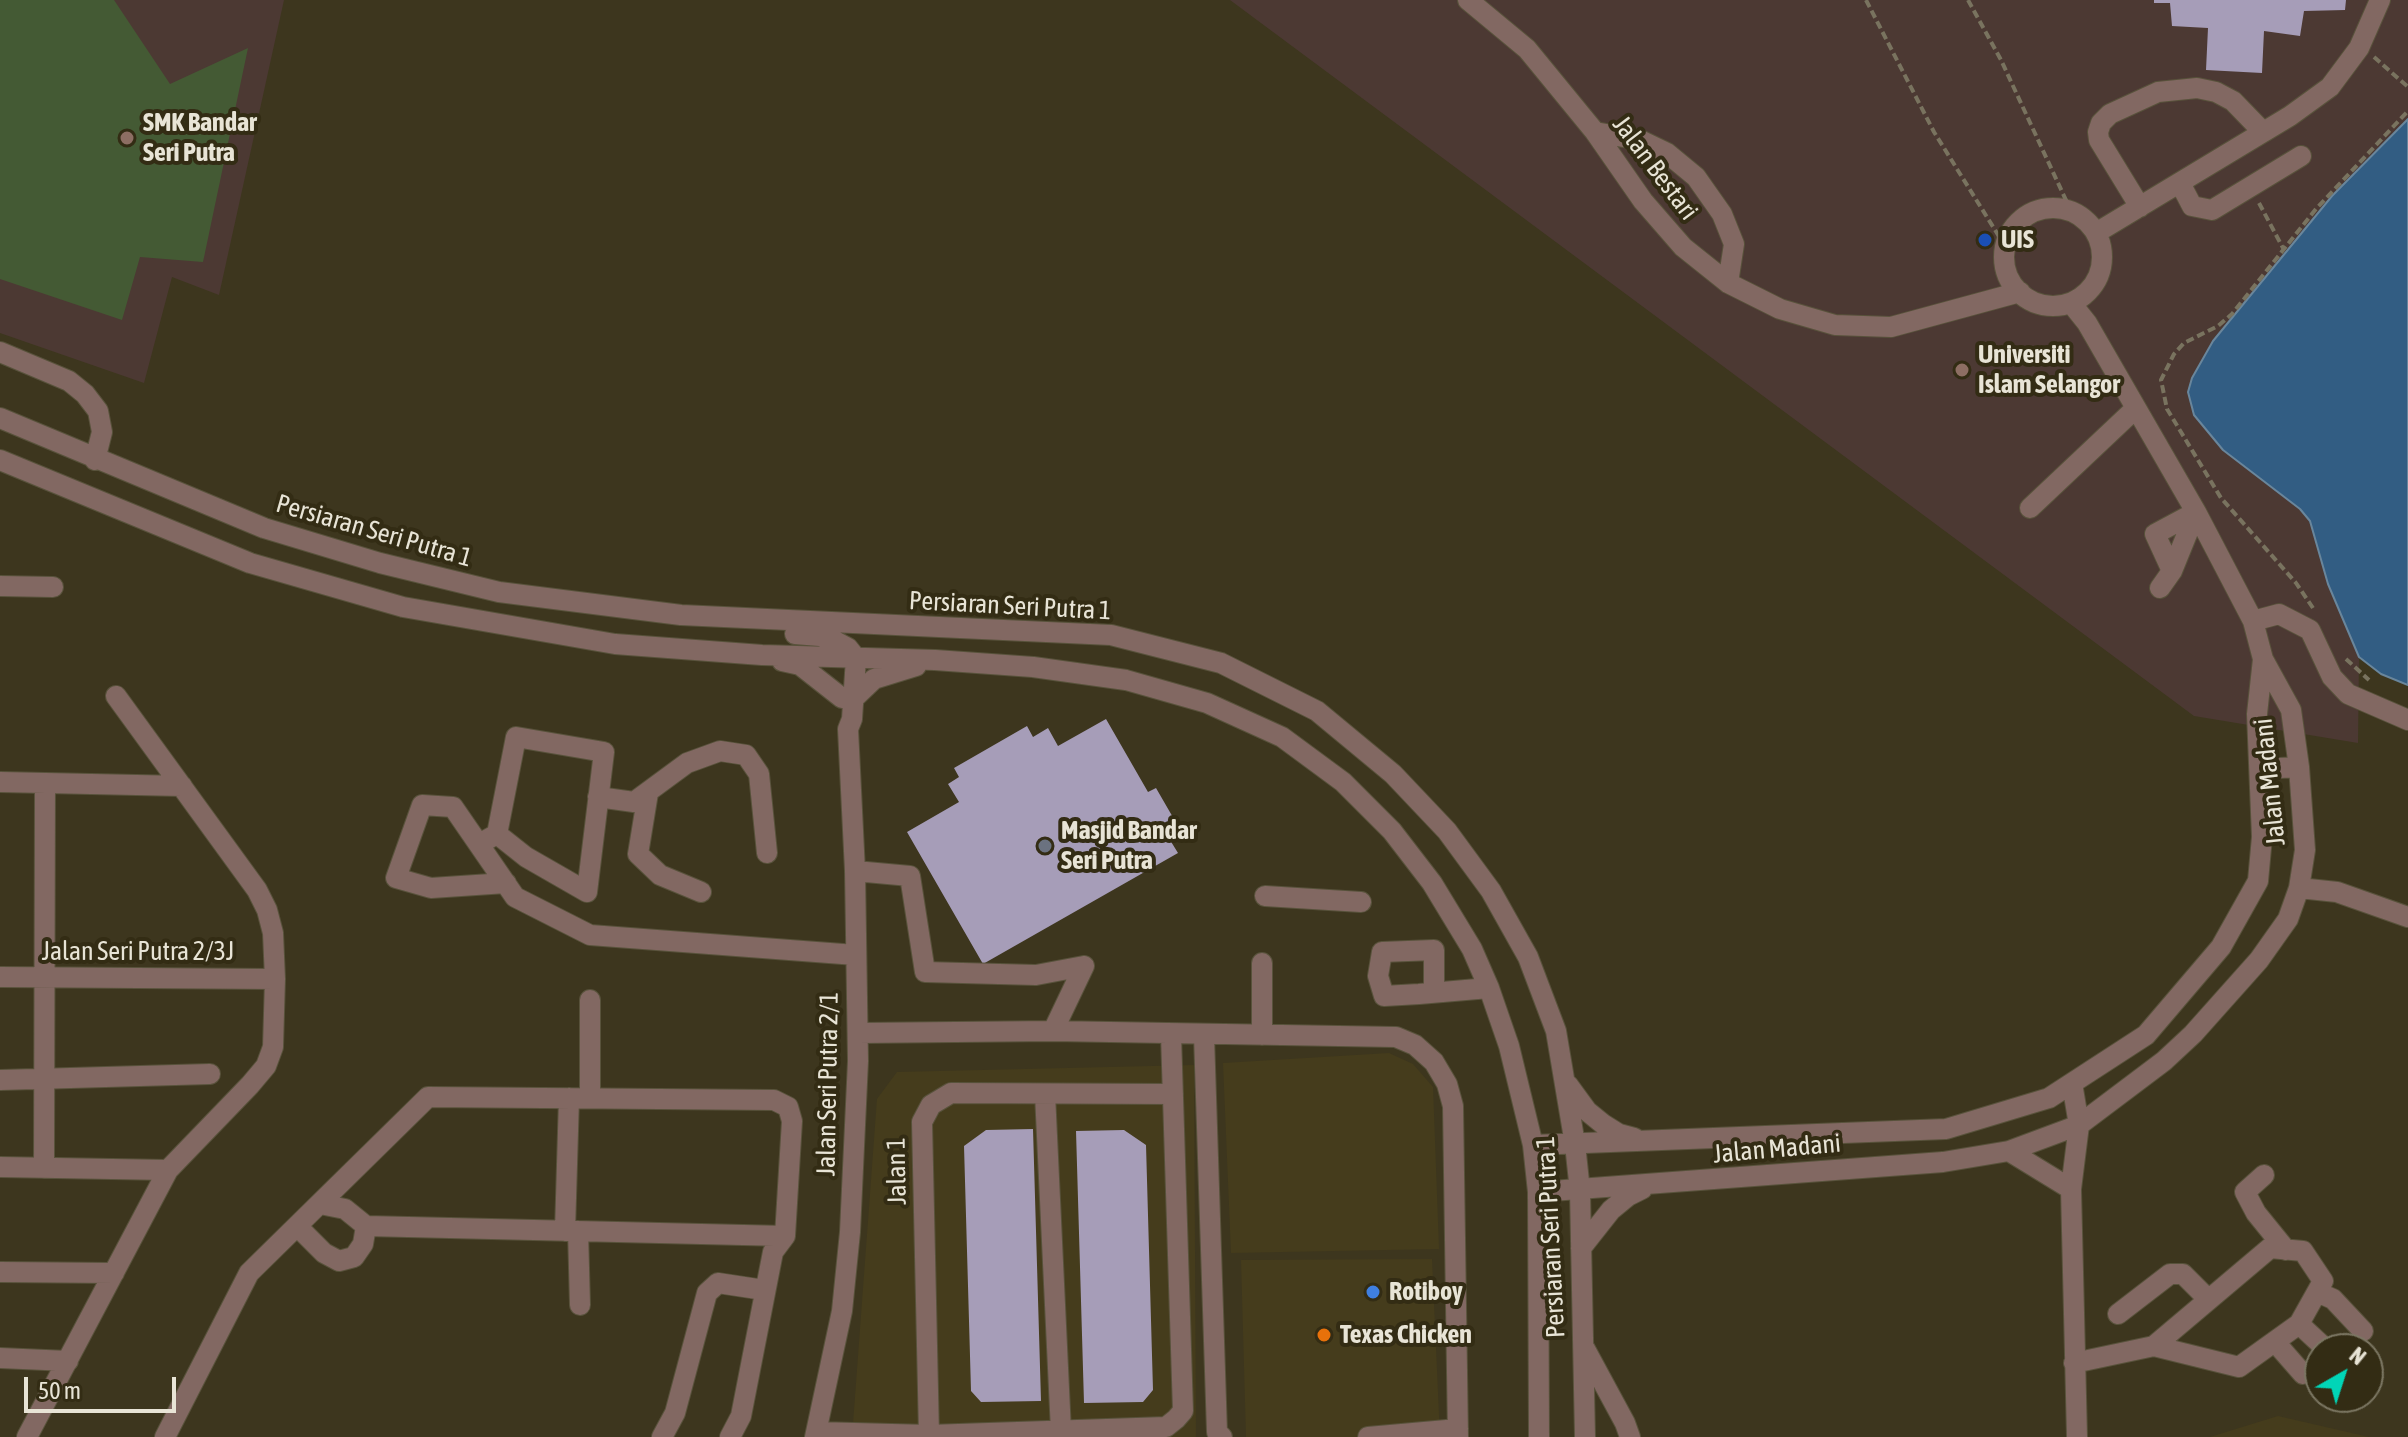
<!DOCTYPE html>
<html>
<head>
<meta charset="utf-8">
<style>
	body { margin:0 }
	#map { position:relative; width:2408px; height:1437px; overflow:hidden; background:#3d361e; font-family:"Asap Condensed",sans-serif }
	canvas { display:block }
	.north { position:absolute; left:2304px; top:1333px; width:80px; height:80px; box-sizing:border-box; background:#332c14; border:2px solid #7b7662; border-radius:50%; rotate:39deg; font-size:22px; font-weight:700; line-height:32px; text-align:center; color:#e8e4d6 }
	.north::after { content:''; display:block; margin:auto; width:28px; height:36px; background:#01d5b7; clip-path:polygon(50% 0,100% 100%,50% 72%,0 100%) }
	.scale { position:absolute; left:24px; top:1377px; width:152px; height:36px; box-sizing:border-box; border:4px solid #e8e4d6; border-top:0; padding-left:10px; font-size:24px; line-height:28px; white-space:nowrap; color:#e8e4d6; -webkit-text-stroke:6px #332c14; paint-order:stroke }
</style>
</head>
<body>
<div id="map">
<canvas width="2408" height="1437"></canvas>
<div class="north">N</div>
<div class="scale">50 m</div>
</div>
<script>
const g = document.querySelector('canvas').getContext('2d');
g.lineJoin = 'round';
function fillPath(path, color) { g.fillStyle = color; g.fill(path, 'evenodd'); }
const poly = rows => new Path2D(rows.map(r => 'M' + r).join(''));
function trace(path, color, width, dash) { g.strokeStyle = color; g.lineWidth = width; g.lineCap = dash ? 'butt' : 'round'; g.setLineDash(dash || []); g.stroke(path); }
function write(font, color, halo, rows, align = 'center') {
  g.font = font + ' "Asap Condensed",sans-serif'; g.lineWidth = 8; g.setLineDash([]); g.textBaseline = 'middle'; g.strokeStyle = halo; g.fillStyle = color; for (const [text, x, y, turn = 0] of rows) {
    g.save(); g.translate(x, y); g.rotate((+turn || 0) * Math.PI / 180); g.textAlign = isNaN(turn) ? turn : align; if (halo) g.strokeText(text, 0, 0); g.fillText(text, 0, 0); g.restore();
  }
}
const built = poly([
	[1389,1053,1413,1064,1433,1087,1439,1249,1231,1253,1223,1063],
	[1194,1065,1196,1437,852,1437,877,1099,897,1072],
	[1432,1259,1440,1437,1246,1437,1241,1260],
	[2278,1416,2369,1437,2210,1437]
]);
const education = poly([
	[0,0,284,0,219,295,172,277,144,383,0,333],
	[1230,0,2408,0,2408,119,2332,196,2213,341,2201,362,2223,450,2300,509,2310,521,2328,584,2359,657,2358,743,2194,716]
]);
const green = poly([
	[0,0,114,0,170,84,248,48,203,262,140,257,122,320,0,279]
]);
const water = poly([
	[2408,119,2408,685,2381,674,2359,657,2328,584,2310,521,2300,509,2223,450,2194,415,2188,392,2192,378,2213,341,2332,196,2408,119]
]);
const building = poly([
	[2154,0,2346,0,2345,10,2304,11,2300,36,2264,31,2262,73,2206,70,2208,28,2172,26,2170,3,2154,3],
	[1106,719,1148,792,1156,788,1182,833,1170,840,1178,853,983,964,907,832,959,802,948,784,959,777,954,768,1027,726,1033,737,1048,728,1058,746],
	[1033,1129,1041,1401,981,1402,971,1391,964,1146,986,1130],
	[1124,1130,1146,1145,1153,1390,1143,1402,1084,1403,1076,1131]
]);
const path = poly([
	[1866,0,1934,132,2005,246],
	[1968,0,2001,60,2071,211],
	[2374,57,2408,87],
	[2259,203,2283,248],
	[2313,608,2296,583,2221,498,2167,409,2161,380,2174,354,2184,343,2218,326,2232,314,2316,209,2408,111],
	[2346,659,2369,680]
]);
const minor = poly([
	[1468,0,1527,49,1595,132,1643,201,1683,247,1728,283,1780,309,1835,325,1891,327,2020,292],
	[1595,132,1640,140,1667,153,1696,177,1722,214,1734,244,1728,283],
	[2180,183,2192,206,2212,210,2301,156],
	[2140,207,2099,140,2098,132,2101,123,2110,114,2158,92,2197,88,2216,92,2233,101,2263,132],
	'2004 257a49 49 0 1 1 98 0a49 49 0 1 1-98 0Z',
	[2096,233,2290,116,2330,87,2359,48,2380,0],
	[0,352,69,381,85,394,98,411,102,432,95,460],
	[0,418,264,528,380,563,499,592,681,615,1111,635,1221,663,1317,711,1393,774,1447,831,1491,891,1528,957,1556,1031,1575,1144,1580,1191,1585,1437],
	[0,460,250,563,403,607,615,644,762,655,935,660,1033,667,1126,680,1207,703,1282,737,1343,782,1392,831,1432,883,1472,949,1489,988,1509,1046,1533,1145,1538,1192,1539,1437],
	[2030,508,2136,408],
	[2172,571,2155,534,2196,512],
	[0,586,53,587],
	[2160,588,2172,571,2196,512],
	[2253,621,2279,614,2310,630,2332,677,2348,694,2408,720],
	[795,634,820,636,835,641,848,648,856,658,852,719,848,729,855,871,858,1061,850,1232,842,1311,815,1437],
	[782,661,800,665,842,698],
	[853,699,874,679,916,666],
	[2260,769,2299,767],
	[0,782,182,786],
	[648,793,638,854,660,875,701,892],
	[598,797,634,802,687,763,720,751,746,755,759,774,767,853],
	[479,844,497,834,526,857,587,892,604,752,516,737,497,834],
	[855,871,910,876,925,972,1036,975,1084,966],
	[506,883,431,888,396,878,422,805,453,807,515,897,590,935,856,955],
	[2299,888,2337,892,2408,917],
	[1265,896,1361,902],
	[0,977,275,979],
	[1434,992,1434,950,1382,952,1378,976,1384,996,1419,994,1489,988],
	[590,1000,590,1098],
	[1053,1031,1084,966],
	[858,1033,1053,1031,1396,1037,1415,1045,1434,1062,1447,1084,1453,1106,1458,1437],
	[1262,1035,1262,963],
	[1204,1036,1217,1432,1222,1437],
	[0,1080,210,1074],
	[2072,1083,2079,1125,2071,1189,2077,1437],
	[1568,1085,1587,1111,1603,1124,1619,1134,1634,1138],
	[1045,1094,1061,1431],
	[1533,1145,1946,1129,2049,1098,2146,1035,2221,947,2258,881,2262,837,2257,714,2263,659],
	[2009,1151,2071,1189],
	[0,1167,168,1170],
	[44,1168,45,783],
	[2264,1175,2245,1192,2256,1213,2286,1250],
	[1538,1192,1943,1162,2009,1151,2079,1125,2164,1061,2193,1034,2259,960,2288,919,2299,888,2305,850,2299,767,2291,710,2263,659,2253,621,2196,512,2087,323,2071,303],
	[320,1204,345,1209,366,1226,785,1236],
	[297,1226,324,1253,339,1261,354,1257,363,1244,366,1226],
	[565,1231,569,1098],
	[578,1231,580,1305],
	[1581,1248,1611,1210,1628,1196,1642,1189],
	[0,1272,114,1273],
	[2317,1292,2333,1299,2363,1331],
	[2118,1314,2170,1274,2183,1274,2208,1299],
	[2299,1324,2326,1349],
	[2275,1342,2303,1374],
	[1585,1349,1625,1423,1630,1437],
	[0,1358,68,1361],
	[2074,1363,2154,1346,2270,1248,2303,1251,2323,1281,2299,1324,2239,1367,2154,1346],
	[817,1432,929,1435,1166,1427,1176,1419,1183,1411,1171,1035],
	[929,1435,922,1122,931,1105,951,1093,1173,1094],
	[27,1437,168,1170,250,1085,266,1066,273,1047,275,979,273,933,267,910,257,890,116,696],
	[165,1437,249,1273,428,1097,774,1100,788,1107,792,1121,785,1236,773,1252,741,1416,730,1437],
	[662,1437,675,1413,707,1293,718,1283,764,1290],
	[1368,1437,1458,1429]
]);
const markers = [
	[127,138,8,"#8d6e63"],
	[1985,240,8,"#1a4fb4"],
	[1962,370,8,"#8d6e63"],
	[1045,846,8,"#6b7280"],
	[1373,1292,8,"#3f7fe0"],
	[1324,1335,8,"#e8710a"]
];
const poiNames = [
	["SMK Bandar",143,123],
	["Seri Putra",143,153],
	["UIS",2001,240],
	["Universiti",1978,355],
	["Islam Selangor",1978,385],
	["Masjid Bandar",1061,831],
	["Seri Putra",1061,861],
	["Rotiboy",1389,1292],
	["Texas Chicken",1340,1335]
];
const streetNames = [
	["Jalan Bestari",1655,168,53],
	["Persiaran Seri Putra 1",374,531,16],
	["Persiaran Seri Putra 1",1010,606,3],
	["Jalan Madani",2270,782,-96],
	["Jalan Seri Putra 2/3J",138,952],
	["Jalan Seri Putra 2/1",828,1084,-89],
	["Jalan Madani",1777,1149,-5],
	["Jalan 1",897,1171,-91],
	["Persiaran Seri Putra 1",1551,1237,-93]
];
fillPath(built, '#453c1c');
fillPath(education, '#4c3933');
fillPath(green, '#445a34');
fillPath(water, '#325d83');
trace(water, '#69869c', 2);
fillPath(building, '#a69db8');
trace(minor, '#58523b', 22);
trace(path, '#79735f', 4, [8, 4]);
trace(minor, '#826862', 20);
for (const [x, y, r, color] of markers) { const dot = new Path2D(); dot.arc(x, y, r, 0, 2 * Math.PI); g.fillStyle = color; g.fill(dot); trace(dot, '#332c14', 3); }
write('bold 26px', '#e8e4d6', '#332c14', poiNames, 'left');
write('26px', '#e8e4d6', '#332c14', streetNames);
</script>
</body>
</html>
